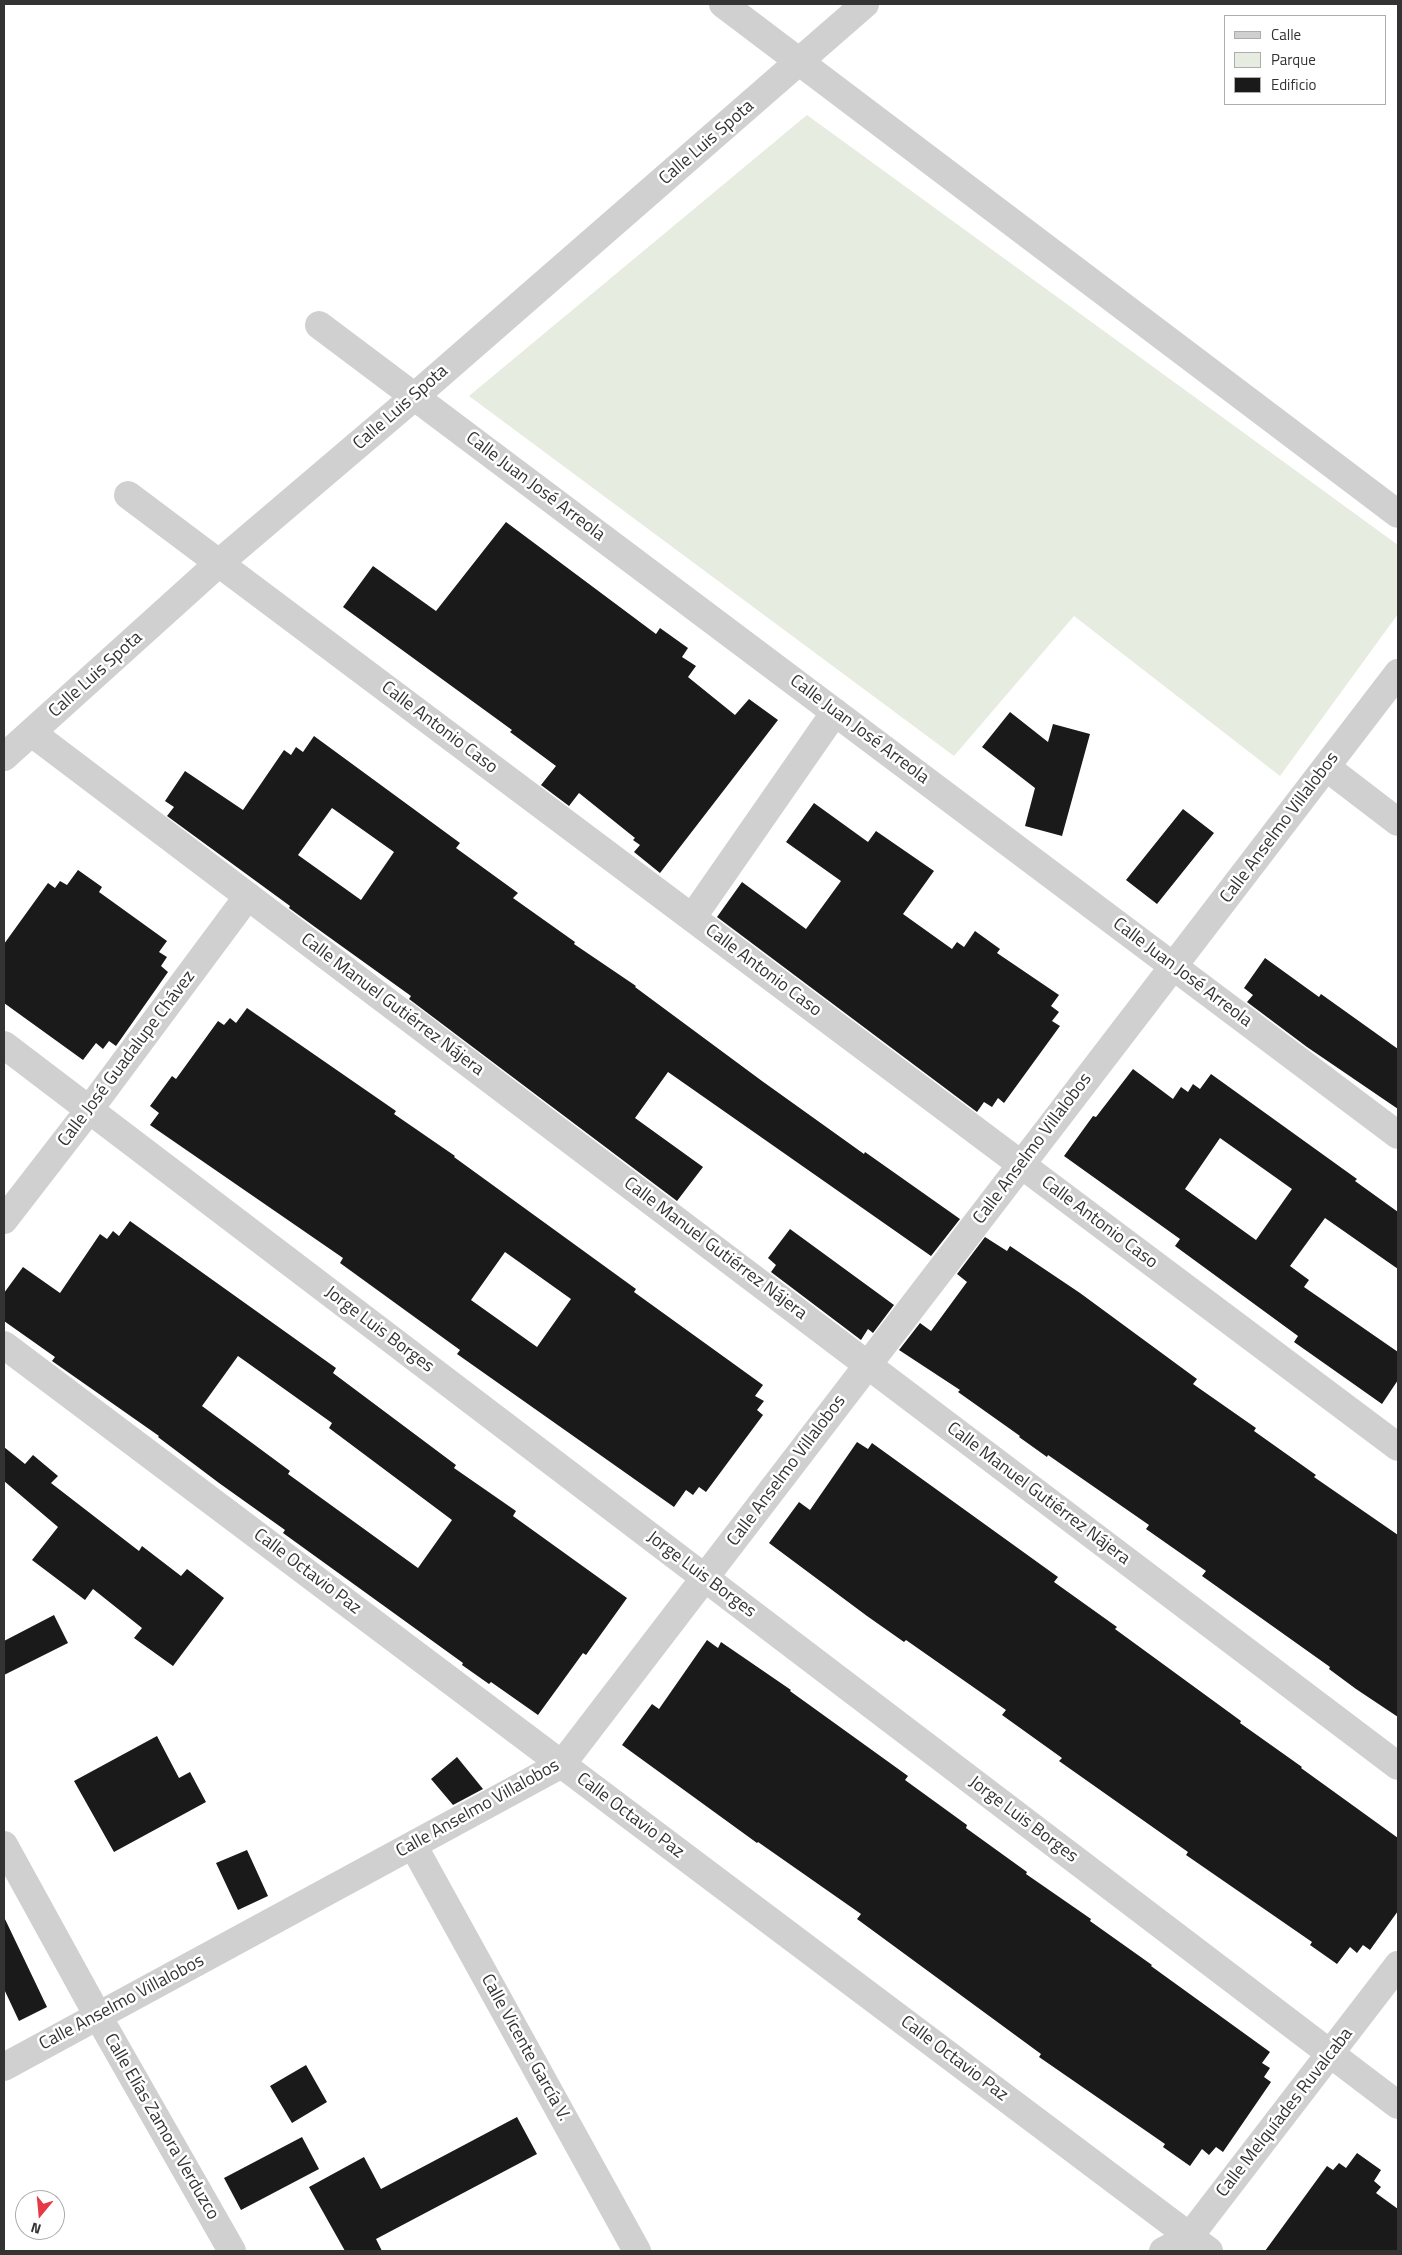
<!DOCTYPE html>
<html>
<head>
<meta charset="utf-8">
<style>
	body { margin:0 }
	#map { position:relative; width:1402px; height:2255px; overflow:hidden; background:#fff; font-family:"Titillium Web",sans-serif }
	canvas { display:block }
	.frame { position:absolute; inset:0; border:5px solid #333; pointer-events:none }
	.legend { position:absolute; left:1224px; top:15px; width:162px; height:90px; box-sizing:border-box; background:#fff; border:1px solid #adadad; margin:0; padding:6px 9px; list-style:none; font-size:15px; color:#333 }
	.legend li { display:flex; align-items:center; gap:10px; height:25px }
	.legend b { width:25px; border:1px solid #adadad }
	.north { position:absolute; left:15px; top:2190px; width:50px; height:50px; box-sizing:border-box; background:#fff; border:1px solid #adadad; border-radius:50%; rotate:197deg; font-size:14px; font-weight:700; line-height:20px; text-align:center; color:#333 }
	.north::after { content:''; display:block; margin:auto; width:18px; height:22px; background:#e63946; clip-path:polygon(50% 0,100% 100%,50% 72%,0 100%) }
</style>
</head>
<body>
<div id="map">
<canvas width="1402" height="2255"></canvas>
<div class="frame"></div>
<ul class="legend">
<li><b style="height:6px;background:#d0d0d0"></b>Calle</li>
<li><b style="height:14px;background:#e6ecdf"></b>Parque</li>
<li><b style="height:14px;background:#1a1a1a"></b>Edificio</li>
</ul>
<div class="north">N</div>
</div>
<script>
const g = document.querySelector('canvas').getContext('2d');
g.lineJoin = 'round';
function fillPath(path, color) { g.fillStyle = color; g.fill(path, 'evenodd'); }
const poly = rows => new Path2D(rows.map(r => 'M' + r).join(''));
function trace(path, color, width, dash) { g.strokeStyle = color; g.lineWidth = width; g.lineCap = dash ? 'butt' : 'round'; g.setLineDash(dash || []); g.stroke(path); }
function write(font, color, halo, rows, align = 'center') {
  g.font = font + ' "Titillium Web",sans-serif'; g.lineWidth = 5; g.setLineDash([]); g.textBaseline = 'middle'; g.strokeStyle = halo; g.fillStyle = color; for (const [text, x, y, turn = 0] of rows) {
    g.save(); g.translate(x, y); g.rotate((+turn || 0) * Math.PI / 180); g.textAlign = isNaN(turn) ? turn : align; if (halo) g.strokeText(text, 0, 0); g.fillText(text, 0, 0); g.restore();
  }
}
const green = poly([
	[807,115,1398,545,1398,614,1280,776,1074,616,954,756,469,396]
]);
const building = poly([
	[506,522,656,634,660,628,688,648,682,657,696,666,688,677,735,715,749,699,778,720,660,873,634,852,640,845,633,840,635,838,579,793,569,806,541,785,556,766,510,732,512,730,343,607,373,566,436,611],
	[1010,712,1048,742,1053,724,1090,734,1062,836,1025,826,1035,788,982,747],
	[314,736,460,843,456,848,518,893,513,898,575,942,574,944,636,986,635,987,762,1081,864,1154,865,1152,960,1219,931,1256,668,1072,635,1118,703,1167,677,1201,409,999,411,996,315,927,289,908,290,906,167,816,174,807,165,801,185,771,243,810,284,750,291,755,296,747,303,752],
	[332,808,394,852,361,900,298,855],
	[814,803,868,842,876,831,934,871,903,914,952,949,957,942,964,947,975,931,1000,949,997,953,1059,995,1051,1006,1059,1012,1052,1021,1060,1026,1004,1103,998,1098,992,1107,984,1102,977,1112,717,917,742,882,806,929,841,881,786,842],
	[1183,809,1214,833,1157,904,1126,880],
	[78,870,102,887,99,892,167,941,159,952,167,957,161,966,168,972,116,1046,109,1041,103,1049,96,1043,83,1060,4,1003,4,944,48,883,55,888,60,881,67,885],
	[1265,958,1319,997,1321,994,1398,1049,1398,1109,1307,1047,1247,1002,1253,995,1244,988],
	[247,1008,396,1111,394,1114,455,1156,454,1157,636,1289,634,1292,763,1385,755,1396,764,1401,757,1410,763,1415,706,1492,699,1487,693,1495,686,1490,674,1507,457,1354,460,1350,340,1263,343,1258,150,1125,159,1113,150,1106,172,1076,176,1079,218,1021,224,1025,230,1018,236,1023],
	[505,1252,571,1299,537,1347,471,1300],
	[1133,1069,1173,1099,1181,1087,1188,1092,1193,1084,1200,1089,1211,1074,1357,1179,1355,1181,1398,1212,1398,1269,1325,1218,1290,1266,1309,1280,1304,1287,1398,1352,1398,1380,1382,1404,1294,1342,1298,1336,1175,1246,1180,1239,1064,1156,1093,1116,1096,1117],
	[1220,1138,1292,1189,1256,1240,1185,1189],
	[130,1221,336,1368,333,1373,456,1465,454,1468,516,1511,513,1516,627,1598,586,1655,583,1653,538,1715,491,1682,489,1684,462,1665,463,1663,283,1533,285,1530,219,1483,158,1437,159,1436,52,1361,55,1357,4,1321,4,1293,23,1267,60,1293,100,1234,107,1239,113,1231,119,1236],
	[238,1356,332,1423,329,1428,452,1520,418,1568,288,1474,290,1471,202,1406],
	[790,1229,894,1305,873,1333,868,1329,861,1340,771,1272,776,1265,768,1258],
	[985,1237,1007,1251,1010,1246,1080,1293,1197,1379,1193,1384,1256,1428,1254,1431,1316,1475,1314,1477,1398,1535,1398,1717,1356,1689,1329,1669,1330,1667,1202,1576,1206,1571,1146,1529,1149,1525,1048,1455,1047,1457,1019,1437,1020,1436,958,1392,960,1390,899,1350,920,1323,931,1331,967,1282,957,1274],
	[857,1442,868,1449,872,1443,1058,1577,1054,1582,1117,1627,1115,1629,1241,1721,1240,1723,1302,1767,1301,1768,1398,1838,1398,1911,1370,1950,1363,1945,1357,1953,1350,1947,1337,1964,1310,1945,1312,1942,1186,1855,1188,1852,1059,1761,1062,1758,1002,1715,1006,1710,906,1640,904,1642,867,1616,769,1543,799,1502,810,1510],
	[4,1447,25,1464,33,1455,58,1476,51,1483,139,1551,142,1546,181,1576,187,1569,224,1598,173,1666,134,1638,142,1628,93,1589,85,1600,32,1560,58,1527,4,1481],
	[54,1615,68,1643,4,1675,4,1641],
	[707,1640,718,1648,721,1642,791,1690,790,1691,908,1776,905,1780,967,1825,966,1828,1027,1872,1026,1874,1091,1919,1090,1921,1152,1965,1151,1966,1270,2052,1262,2063,1270,2068,1264,2077,1271,2082,1223,2152,1216,2147,1209,2155,1202,2149,1190,2166,1163,2147,1165,2144,1039,2057,1041,2054,857,1919,861,1914,758,1842,757,1843,622,1745,652,1704,659,1709],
	[157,1736,179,1778,190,1772,206,1802,114,1852,74,1781],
	[457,1757,483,1789,453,1805,431,1779],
	[247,1850,268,1896,238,1910,216,1863],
	[4,1917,47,2007,19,2021,4,1989],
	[306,2065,327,2102,292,2123,270,2086],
	[517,2117,537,2154,376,2239,382,2251,345,2251,309,2187,364,2157,381,2189],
	[302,2137,319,2169,241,2210,224,2178],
	[1357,2153,1381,2170,1374,2181,1381,2187,1376,2193,1398,2209,1398,2251,1265,2251,1327,2166,1333,2170,1339,2163,1346,2168]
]);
const minor = poly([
	[723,4,1398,514],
	[319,325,1398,1135],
	[128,495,1398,1447],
	[32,733,1398,1766],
	[4,757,219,563,414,397,865,4],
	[1326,767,1398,822],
	[692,918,835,712],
	[4,1045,1398,2105],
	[4,1220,89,1110,248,896],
	[4,1345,1209,2251],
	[4,1845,98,2016,232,2251],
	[413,1845,637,2251],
	[4,2067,562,1764,1398,673],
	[1163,2251,1189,2237,1398,1965]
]);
const streetNames = [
	["Calle Luis Spota",707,143,-41],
	["Calle Luis Spota",401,408,-41],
	["Calle Juan José Arreola",535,487,37],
	["Calle Luis Spota",96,675,-42],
	["Calle Antonio Caso",439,728,37],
	["Calle Juan José Arreola",859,730,37],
	["Calle Anselmo Villalobos",1280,828,-53],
	["Calle Antonio Caso",763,971,37],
	["Calle Juan José Arreola",1182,973,37],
	["Calle Manuel Gutiérrez Nájera",392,1005,37],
	["Calle José Guadalupe Chávez",127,1059,-53],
	["Calle Anselmo Villalobos",1033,1149,-53],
	["Calle Antonio Caso",1099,1223,37],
	["Calle Manuel Gutiérrez Nájera",715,1249,37],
	["Jorge Luis Borges",379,1330,37],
	["Calle Anselmo Villalobos",787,1471,-53],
	["Calle Manuel Gutiérrez Nájera",1038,1494,37],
	["Calle Octavio Paz",307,1572,37],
	["Jorge Luis Borges",701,1575,37],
	["Calle Anselmo Villalobos",478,1809,-29],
	["Calle Octavio Paz",630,1816,37],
	["Jorge Luis Borges",1023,1820,37],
	["Calle Anselmo Villalobos",122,2003,-28],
	["Calle Vicente García V.",525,2048,61],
	["Calle Octavio Paz",954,2059,37],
	["Calle Melquíades Ruvalcaba",1285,2113,-52],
	["Calle Elías Zamora Verduzco",161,2127,60]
];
fillPath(green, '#e6ecdf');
fillPath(building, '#1a1a1a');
trace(minor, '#d0d0d0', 28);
write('18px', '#333', '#fff', streetNames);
</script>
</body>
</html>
